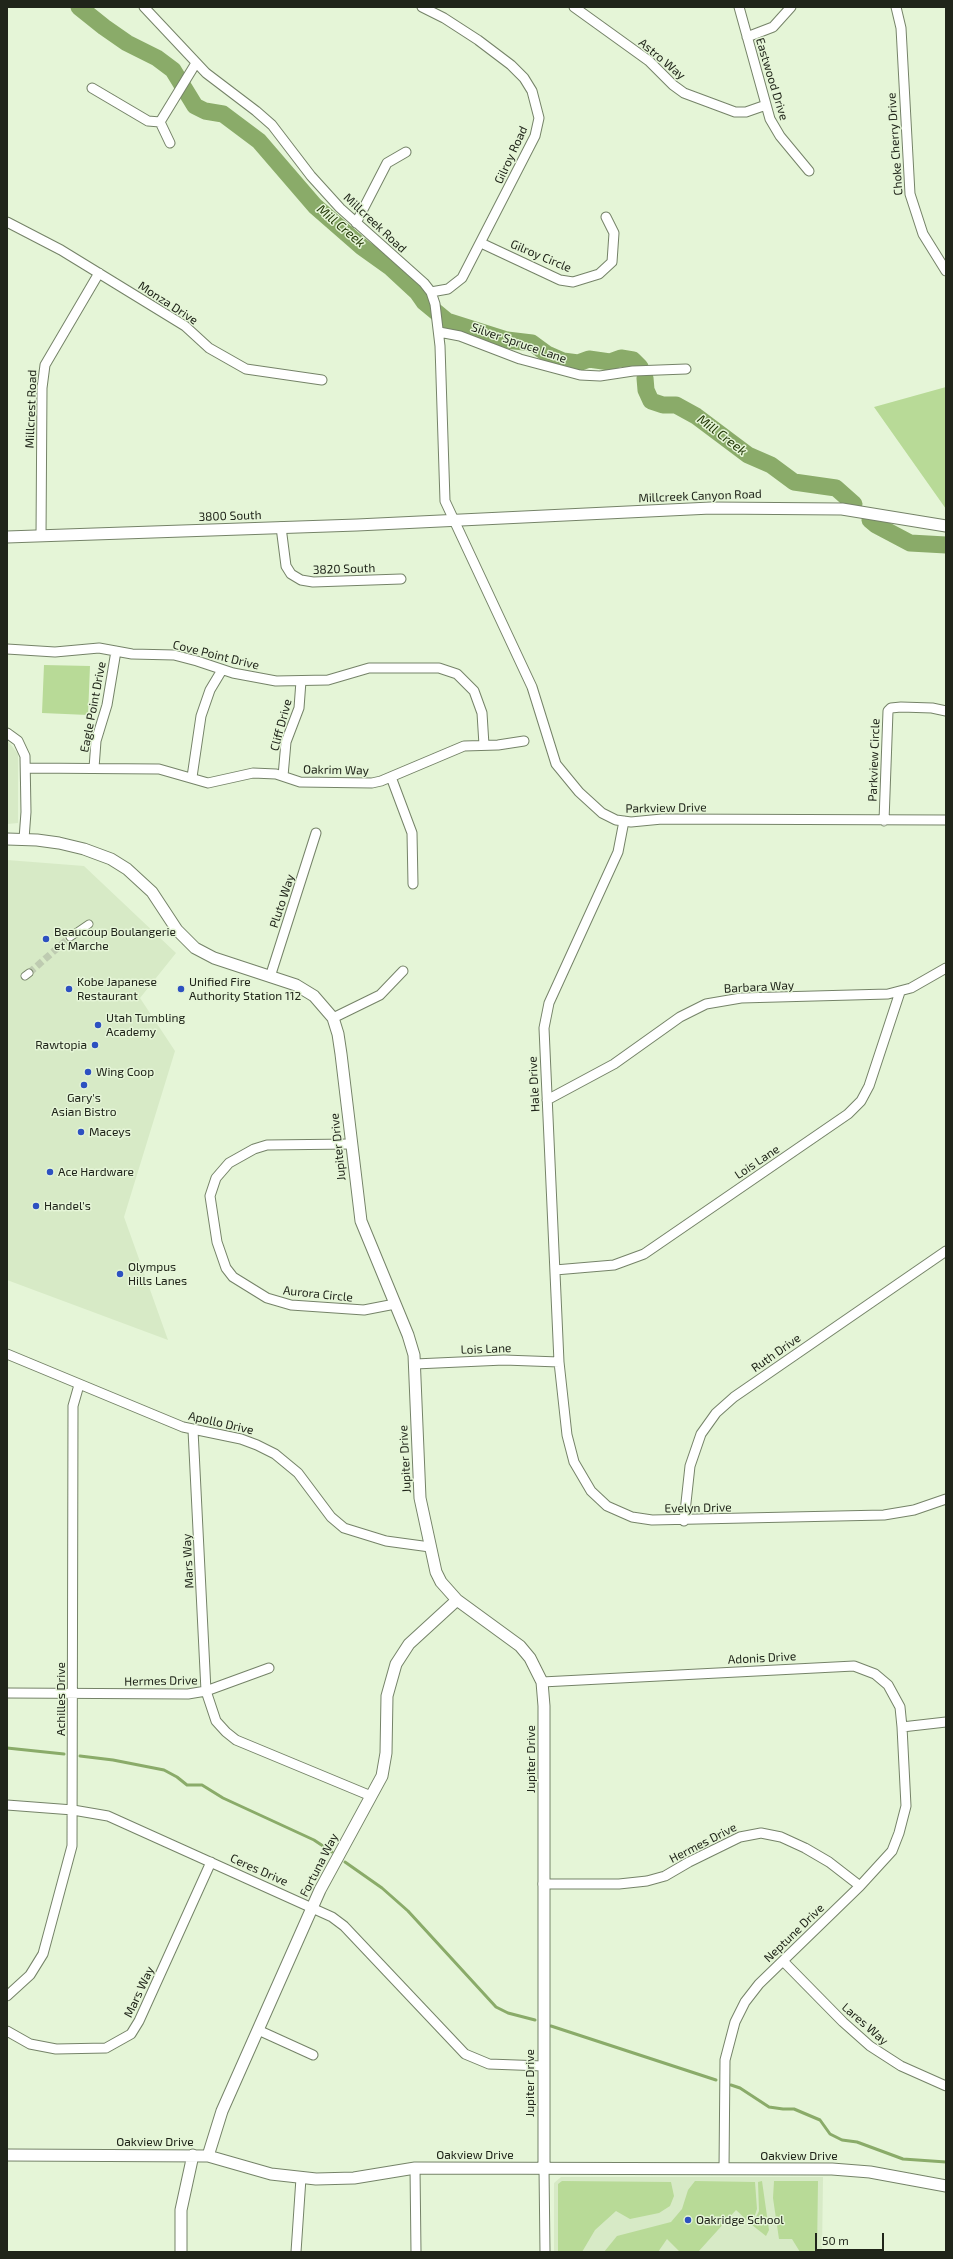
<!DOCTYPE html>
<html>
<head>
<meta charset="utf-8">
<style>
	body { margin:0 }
	#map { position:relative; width:953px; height:2259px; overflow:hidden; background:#e5f5d7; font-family:"Exo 2",sans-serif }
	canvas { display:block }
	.frame { position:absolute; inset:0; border:8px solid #20251a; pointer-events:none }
	.scale { position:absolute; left:815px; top:2233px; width:69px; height:18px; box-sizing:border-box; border:2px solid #20251a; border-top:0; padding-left:5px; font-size:12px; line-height:14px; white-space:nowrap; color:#20251a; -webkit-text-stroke:3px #e5f5d7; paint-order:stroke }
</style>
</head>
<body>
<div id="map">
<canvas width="953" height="2259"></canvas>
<div class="frame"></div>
<div class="scale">50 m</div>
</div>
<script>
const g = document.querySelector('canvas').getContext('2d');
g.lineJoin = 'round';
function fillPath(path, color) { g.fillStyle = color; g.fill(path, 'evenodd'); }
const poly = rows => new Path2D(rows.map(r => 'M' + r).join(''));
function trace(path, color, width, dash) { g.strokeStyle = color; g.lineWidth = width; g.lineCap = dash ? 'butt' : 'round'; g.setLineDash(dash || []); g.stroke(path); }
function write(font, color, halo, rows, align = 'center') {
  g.font = font + ' "Exo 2",sans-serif'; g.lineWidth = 3; g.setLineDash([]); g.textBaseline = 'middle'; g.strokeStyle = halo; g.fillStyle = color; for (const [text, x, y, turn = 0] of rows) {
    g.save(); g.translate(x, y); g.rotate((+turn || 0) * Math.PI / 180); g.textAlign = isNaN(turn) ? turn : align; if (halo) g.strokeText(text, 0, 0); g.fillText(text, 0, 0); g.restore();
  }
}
const built = poly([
	[7,740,18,754,18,823,7,824],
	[7,860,84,866,176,953,140,998,175,1051,124,1217,168,1340,7,1280],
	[561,2177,823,2177,822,2252,554,2252,554,2183]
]);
const green = poly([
	[946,387,946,509,874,407],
	[44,665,90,666,88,715,42,713],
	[562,2181,671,2182,674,2196,670,2206,659,2213,630,2219,616,2211,595,2230,582,2252,558,2252,558,2184],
	[695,2181,755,2182,757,2209,754,2218,749,2222,736,2210,698,2252,680,2252,667,2239,658,2252,604,2252,617,2236,671,2222,682,2209,688,2190],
	[762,2181,769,2230,766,2236,752,2225,759,2211,758,2182],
	[774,2181,818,2181,817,2252,800,2252,792,2239,779,2239,773,2198]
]);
const stream = poly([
	[7,1748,64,1754],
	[80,1756,113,1760,164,1770,177,1777,187,1785,202,1785,223,1798,314,1840,332,1852],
	[345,1862,382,1888,408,1911,496,2007,508,2013,535,2020],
	[551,2026,716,2080],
	[731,2085,740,2088,769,2107,783,2109,794,2109,820,2120,830,2134,842,2140,857,2142,903,2159,946,2162]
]);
const river = poly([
	[79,7,104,27,127,43,157,58,173,70,195,106,205,111,223,114,259,141,315,206,362,247,390,267,417,292,424,302,447,321,507,340,532,343,547,354,563,361,578,363,589,359,610,362,621,358,633,360,640,367],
	[645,378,646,390,651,401,663,405,676,405,696,416,748,455,771,465,794,482,836,488,854,504],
	[870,520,876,525,910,543,946,545]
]);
const pedestrianTunnel = poly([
	[29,973,70,937]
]);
const pedestrian = poly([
	[70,937,89,924],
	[25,976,29,973]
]);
const minor = poly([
	[144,7,206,73,256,111,272,125,311,176,340,208,424,283,431,292,435,304,440,346,445,501,532,687,556,764,579,792,602,813,616,820,631,822,662,819,946,820],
	[422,7,444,18,478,40,511,65,524,78,532,91,539,118,535,136,462,278,448,289,431,292],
	[574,7,649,61,673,85,684,93,735,112,746,112,766,105],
	[739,7,770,119,780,136,809,171],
	[896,7,901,28,910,194,923,234,946,271],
	[747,37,773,27,791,7],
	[92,88,148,121,160,122,196,63],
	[160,122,170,143],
	[7,222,61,250,185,326,209,348,246,369,322,380],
	[356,223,387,163,406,152],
	[481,243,560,280,573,282,599,274,612,262,614,233,606,217],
	[439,332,460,336,520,359,580,375,600,376,633,371,686,369],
	[281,527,286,566,291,574,301,580,313,582,401,579],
	[41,536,42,388,45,365,99,273],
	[7,649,55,652,99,648,132,654,174,655,197,661,233,673,276,681,328,680,369,668,439,668,457,674,474,691,482,713,484,745],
	[7,733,18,741,25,756,26,812,24,839],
	[26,768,159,769,208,783,253,773,276,774,300,782,372,783,381,781,464,746,498,745,524,741],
	[94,768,96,741,107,705,116,651],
	[283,776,286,742,299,708,301,681],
	[192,777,201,716,210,690,222,670],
	[391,777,412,833,413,884],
	[624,821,618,852,549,1003,544,1028,559,1362,567,1435,574,1462,591,1491,607,1506,632,1517,652,1520,884,1515,914,1510,946,1499],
	[884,821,888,711,891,708,901,707,932,708,946,711],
	[270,977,316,833],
	[333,1018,380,995,403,971],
	[547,1100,614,1064,680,1017,706,1004,741,998,888,994,911,988,946,968],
	[351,1144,267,1145,254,1149,229,1163,216,1178,210,1196,217,1242,226,1268,233,1277,267,1298,291,1305,364,1310,395,1304],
	[555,1270,614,1265,644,1254,848,1114,861,1101,869,1086,900,992],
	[7,1354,183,1427,241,1439,257,1445,275,1454,298,1473,331,1517,344,1528,386,1541,430,1547],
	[415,1364,504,1360,559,1362],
	[193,1430,206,1691,269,1668],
	[684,1521,690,1466,701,1434,716,1413,734,1397,946,1251],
	[542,1682,854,1666,875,1674,888,1685,900,1707,902,1727,946,1722],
	[7,1693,188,1694,206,1691,216,1721,226,1732,236,1740,371,1796],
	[7,1805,73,1810,108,1816,332,1917,344,1926,465,2054,489,2064,543,2066],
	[543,1884,619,1884,647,1881,665,1876,689,1862,740,1837,761,1833,781,1837,805,1848,829,1862,860,1886],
	[783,1961,843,2022,870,2046,901,2066,946,2086],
	[7,1996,30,1975,43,1954,72,1846,73,1406,79,1385],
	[258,2030,313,2055],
	[7,2031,30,2044,56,2049,106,2048,131,2034,139,2021,211,1862],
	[415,2168,416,2252],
	[544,2168,545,2252],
	[724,2169,725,2060,735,2022,745,2002,759,1984,860,1886,892,1851,899,1833,906,1806,902,1727],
	[296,2252,301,2178]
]);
const tertiary = poly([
	[7,537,357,525,711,508,842,509,946,526],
	[7,839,37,840,59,843,84,849,111,859,127,869,152,892,177,930,195,948,214,958,296,985,314,996,333,1018,338,1034,341,1054,361,1221,408,1335,414,1355,420,1498,436,1572,441,1582,457,1600,520,1646,530,1658,542,1682,544,1706,544,2168],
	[7,2155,208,2156,271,2174,316,2179,354,2178,415,2168,832,2169,870,2172,946,2186],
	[208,2156,222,2111,320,1890,382,1776,386,1753,387,1696,396,1664,409,1644,457,1600],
	[181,2252,181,2210,193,2155]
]);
const markers = [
	[46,939,4,"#2d51c1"],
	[69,989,4,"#2d51c1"],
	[181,989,4,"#2d51c1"],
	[98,1025,4,"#2d51c1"],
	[95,1045,4,"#2d51c1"],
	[88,1072,4,"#2d51c1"],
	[84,1085,4,"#2d51c1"],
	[81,1132,4,"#2d51c1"],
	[50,1172,4,"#2d51c1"],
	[36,1206,4,"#2d51c1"],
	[120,1274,4,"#2d51c1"],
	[688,2220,4,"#2d51c1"]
];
const streetNames = [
	["Astro Way",662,59,40],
	["Eastwood Drive",772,79,73],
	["Choke Cherry Drive",895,144,-94],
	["Gilroy Road",511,155,-65],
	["Millcreek Road",375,223,43],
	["Gilroy Circle",541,256,23],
	["Monza Drive",168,303,33],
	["Silver Spruce Lane",519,343,19],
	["Millcrest Road",31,409,-88],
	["Millcreek Canyon Road",700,496,-2],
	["3800 South",230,516,-2],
	["3820 South",344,569,-2],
	["Cove Point Drive",216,655,14],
	["Eagle Point Drive",93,707,-79],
	["Cliff Drive",281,725,-75],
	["Parkview Circle",874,760,-88],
	["Oakrim Way",336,770,1],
	["Parkview Drive",666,808,-1],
	["Pluto Way",282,901,-72],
	["Barbara Way",759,987,-3],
	["Hale Drive",534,1084,-93],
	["Jupiter Drive",338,1147,-96],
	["Lois Lane",757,1162,-34],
	["Aurora Circle",318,1294,6],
	["Lois Lane",486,1349,-2],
	["Ruth Drive",776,1353,-35],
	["Apollo Drive",221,1423,13],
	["Jupiter Drive",405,1459,-93],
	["Evelyn Drive",698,1508,-1],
	["Mars Way",188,1561,-93],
	["Adonis Drive",762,1658,-3],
	["Hermes Drive",161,1681,-1],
	["Achilles Drive",61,1699,-90],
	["Jupiter Drive",531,1759,-90],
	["Hermes Drive",703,1843,-27],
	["Fortuna Way",319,1865,-63],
	["Ceres Drive",259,1870,24],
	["Neptune Drive",794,1933,-44],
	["Mars Way",139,1992,-65],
	["Lares Way",865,2024,41],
	["Jupiter Drive",530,2083,-90],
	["Oakview Drive",155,2142],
	["Oakview Drive",475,2155],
	["Oakview Drive",799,2156]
];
const poiNames = [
	["Beaucoup Boulangerie",54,932],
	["et Marche",54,946],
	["Kobe Japanese",77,982],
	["Restaurant",77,996],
	["Unified Fire",189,982],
	["Authority Station 112",189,996],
	["Utah Tumbling",106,1018],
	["Academy",106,1032],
	["Rawtopia",87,1045,"right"],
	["Wing Coop",96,1072],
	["Gary's",84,1098,"center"],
	["Asian Bistro",84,1112,"center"],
	["Maceys",89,1132],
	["Ace Hardware",58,1172],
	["Handel's",44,1206],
	["Olympus",128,1267],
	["Hills Lanes",128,1281],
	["Oakridge School",696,2220]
];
const waterNames = [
	["Mill Creek",341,226,40],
	["Mill Creek",722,435,37]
];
fillPath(built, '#d7eac6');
fillPath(green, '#b8da97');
trace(stream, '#8aab69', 3);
trace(river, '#8aab69', 17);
trace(pedestrianTunnel, '#becbb1', 7, [7, 3.5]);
trace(pedestrian, '#758368', 9);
trace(minor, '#758368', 11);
trace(tertiary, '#758368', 13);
trace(pedestrian, '#fff', 7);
trace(minor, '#fff', 9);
trace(tertiary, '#fff', 11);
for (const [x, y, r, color] of markers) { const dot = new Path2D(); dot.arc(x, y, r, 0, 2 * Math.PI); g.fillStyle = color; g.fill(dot); trace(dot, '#e5f5d7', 1.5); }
write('12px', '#20251a', '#e5f5d7', streetNames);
write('12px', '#20251a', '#e5f5d7', poiNames, 'left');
write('italic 13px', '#243908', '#e5f5d7', waterNames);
</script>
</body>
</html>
